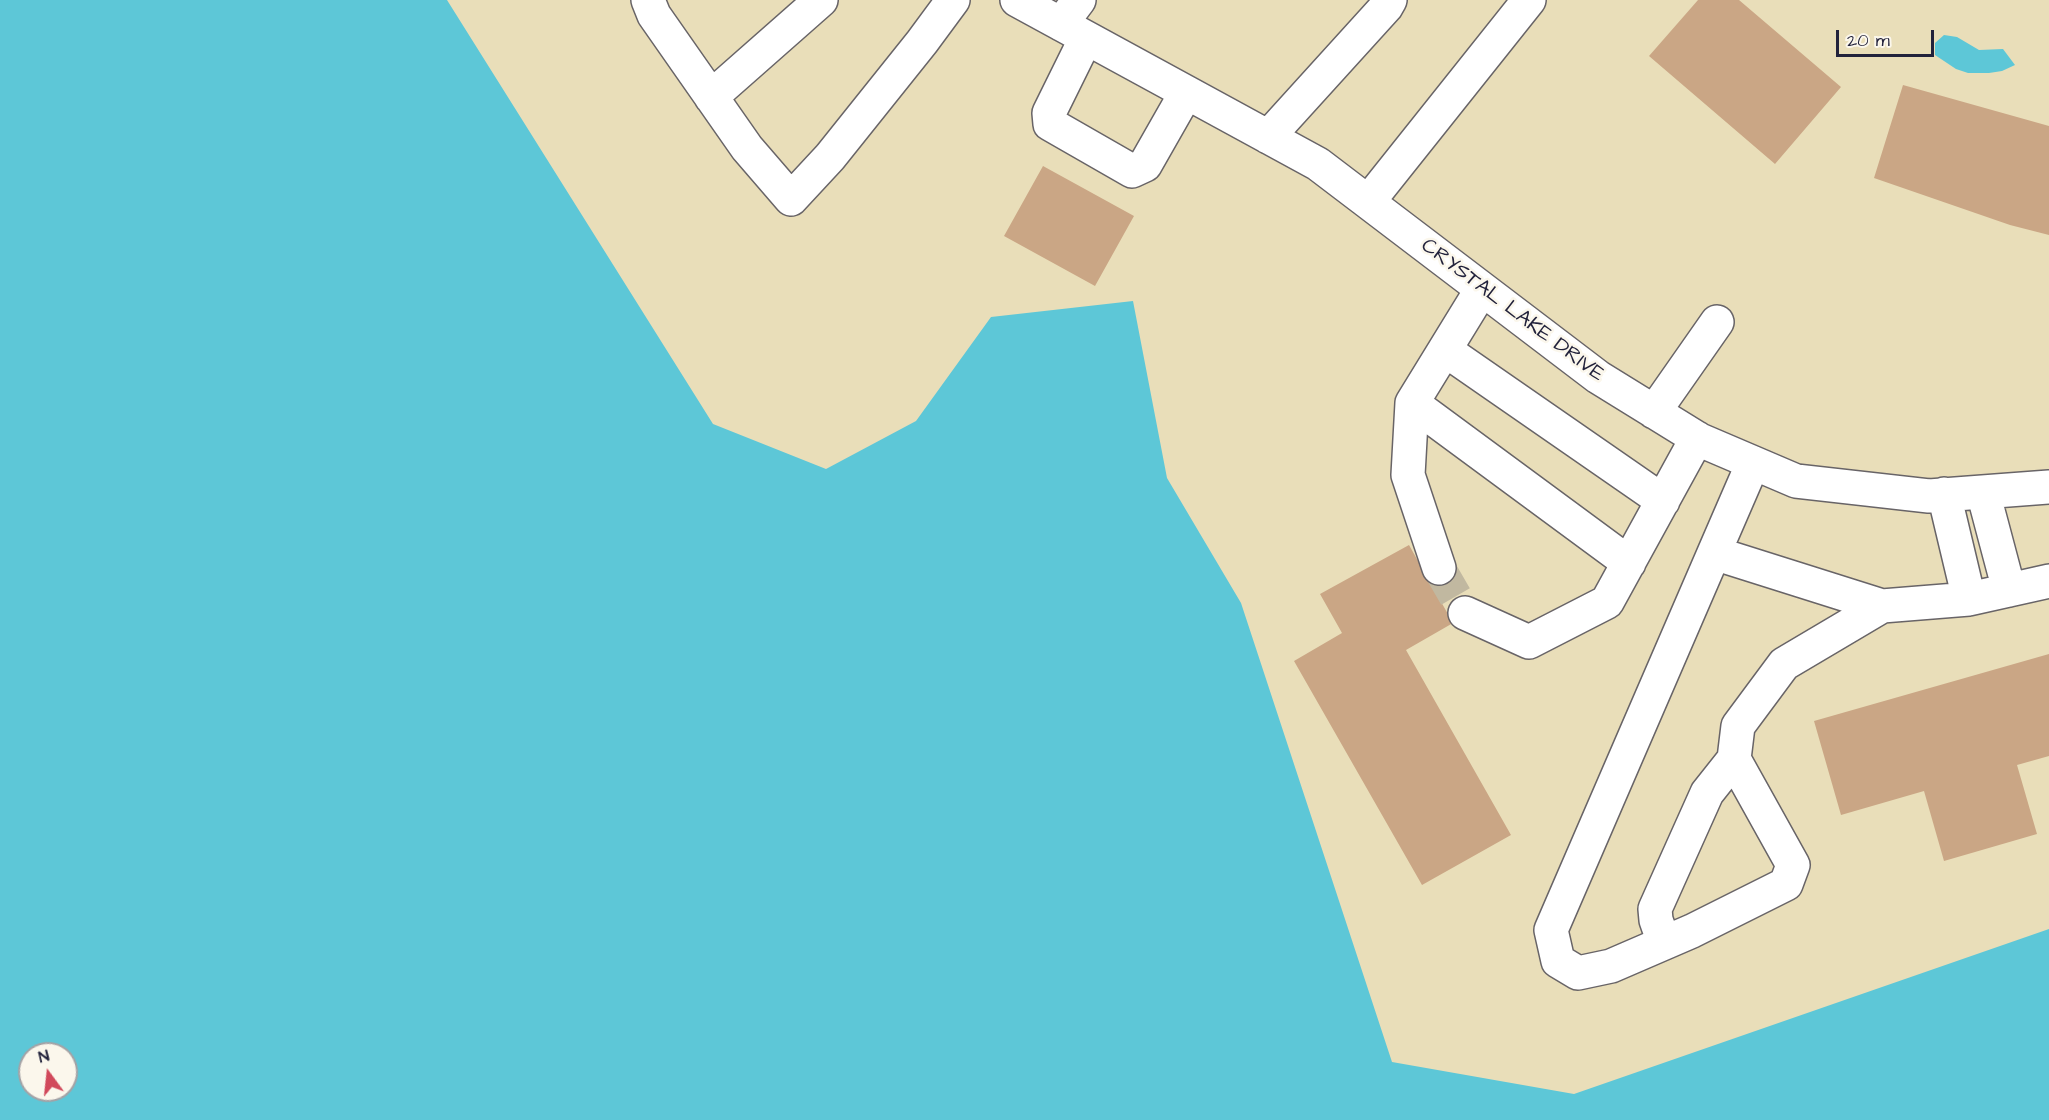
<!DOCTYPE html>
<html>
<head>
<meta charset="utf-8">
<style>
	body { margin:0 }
	#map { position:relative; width:2049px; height:1120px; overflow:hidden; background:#e9deb9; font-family:"Architects Daughter",sans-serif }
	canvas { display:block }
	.north { position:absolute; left:18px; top:1042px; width:60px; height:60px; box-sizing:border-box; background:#fbf7ec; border:2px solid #a4a2a5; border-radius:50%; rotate:345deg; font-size:16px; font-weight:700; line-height:24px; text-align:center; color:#22223b }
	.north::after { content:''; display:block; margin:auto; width:21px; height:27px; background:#d1495b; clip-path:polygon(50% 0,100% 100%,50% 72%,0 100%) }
	.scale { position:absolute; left:1836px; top:30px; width:98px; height:27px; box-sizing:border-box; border:3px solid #22223b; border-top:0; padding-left:8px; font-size:18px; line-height:21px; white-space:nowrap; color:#22223b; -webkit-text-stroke:4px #fbf7ec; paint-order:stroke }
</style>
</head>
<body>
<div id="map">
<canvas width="2049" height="1120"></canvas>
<div class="north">N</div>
<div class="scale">20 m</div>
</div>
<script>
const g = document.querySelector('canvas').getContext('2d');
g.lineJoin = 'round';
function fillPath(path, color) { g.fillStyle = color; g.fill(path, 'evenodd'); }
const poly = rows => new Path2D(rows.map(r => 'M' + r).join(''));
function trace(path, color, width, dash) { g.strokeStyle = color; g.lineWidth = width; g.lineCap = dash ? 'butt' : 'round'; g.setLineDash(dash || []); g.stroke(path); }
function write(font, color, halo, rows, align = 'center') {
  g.font = font + ' "Architects Daughter",sans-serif'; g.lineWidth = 5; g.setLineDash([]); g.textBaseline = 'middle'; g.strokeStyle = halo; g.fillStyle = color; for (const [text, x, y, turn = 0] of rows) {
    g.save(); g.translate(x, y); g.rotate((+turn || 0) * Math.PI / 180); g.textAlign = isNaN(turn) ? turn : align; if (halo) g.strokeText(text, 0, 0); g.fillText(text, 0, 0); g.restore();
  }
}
const water = poly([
	[0,0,447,0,713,424,826,469,916,421,991,317,1133,301,1167,478,1241,603,1392,1062,1574,1094,2049,929,2049,1120,0,1120],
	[30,1054,66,1054,66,1090,30,1090],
	[1944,35,1957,37,1979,50,2003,49,2015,65,2002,71,1989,73,1968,73,1956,69,1935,55,1935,43]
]);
const building = poly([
	[1698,0,1739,0,1841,87,1775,164,1649,56],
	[1903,85,2049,126,2049,235,2010,225,1874,178],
	[1043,166,1134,216,1095,286,1004,236],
	[1409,545,1453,623,1406,650,1511,835,1422,885,1294,661,1342,633,1320,594],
	[2049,654,2049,756,2017,765,2037,834,1944,861,1924,791,1841,815,1814,721]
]);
const minorTunnel = poly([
	[1439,568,1465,613]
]);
const minor = poly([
	[648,0,654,15,747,148,791,199,830,157,922,42,953,0],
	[1017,0,1318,164,1598,377,1700,440,1796,481,1929,496,2049,487],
	[1061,24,1079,0],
	[1086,38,1049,113,1050,124,1132,171,1145,165,1186,93],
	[711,97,821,0],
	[1268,137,1386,7,1390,0],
	[1368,202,1529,0],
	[1445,350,1663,501],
	[1412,403,1629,563],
	[1654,412,1717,322],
	[1983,492,2009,590],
	[1944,494,1969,599],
	[1714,553,1882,606,1784,664,1738,726,1734,759,1793,865,1786,884,1692,931,1611,966,1578,973,1558,961,1551,930,1714,553,1753,463],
	[1439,568,1408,475,1412,403,1482,289],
	[1882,606,1969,599,2049,581],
	[1465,613,1529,642,1607,602,1697,438],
	[1664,943,1656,920,1655,909,1707,793,1734,759]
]);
const streetNames = [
	["CRYSTAL LAKE DRIVE",1512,311,37]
];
fillPath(water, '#5dc7d7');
fillPath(building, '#caa685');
trace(minorTunnel, '#c1b8a0', 33, [33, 16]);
trace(minor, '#686467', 36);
trace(minor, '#fff', 33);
write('21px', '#22223b', '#fbf7ec', streetNames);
</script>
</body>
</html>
